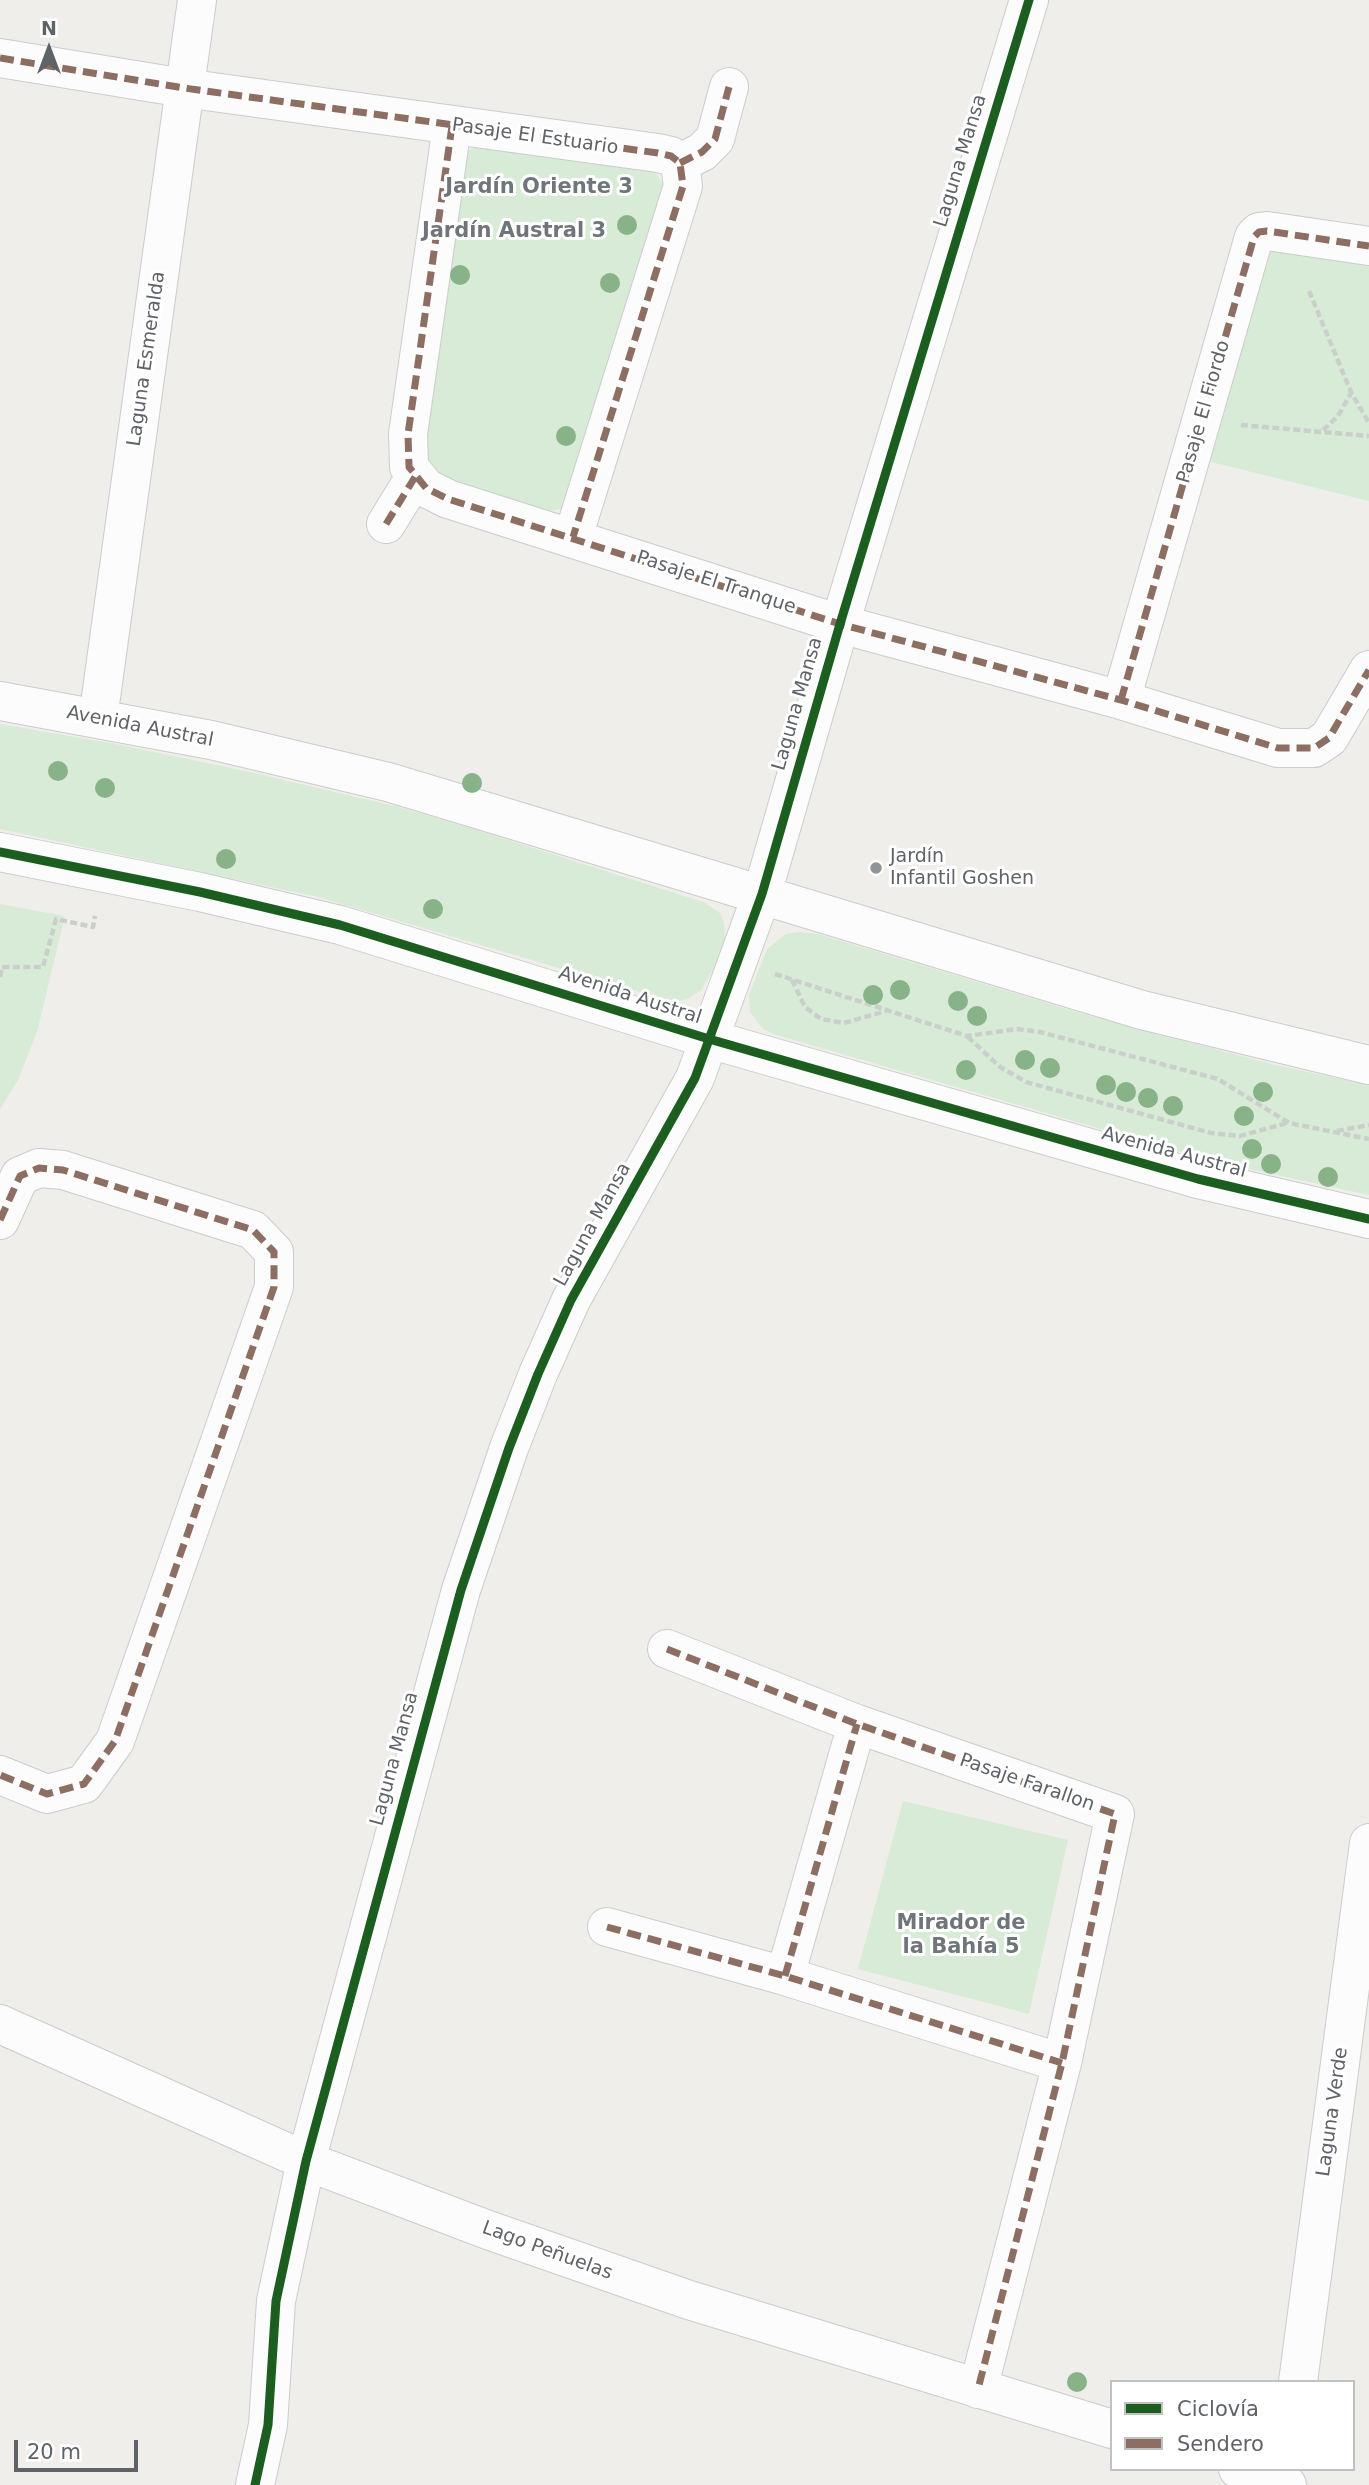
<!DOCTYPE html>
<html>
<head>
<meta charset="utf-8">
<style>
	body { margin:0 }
	#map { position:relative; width:1369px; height:2485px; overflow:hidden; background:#efeeea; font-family:"DejaVu Sans",sans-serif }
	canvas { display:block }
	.legend { position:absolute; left:1110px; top:2380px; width:245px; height:91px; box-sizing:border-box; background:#fff; border:2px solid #bfc1c3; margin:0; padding:9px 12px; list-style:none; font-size:21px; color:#5f6368 }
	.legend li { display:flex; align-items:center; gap:14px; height:35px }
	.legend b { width:35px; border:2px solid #bfc1c3 }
	.north { position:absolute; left:14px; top:14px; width:70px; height:70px; -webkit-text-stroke:5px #fff; paint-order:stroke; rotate:0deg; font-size:19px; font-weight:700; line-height:28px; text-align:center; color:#5f6368 }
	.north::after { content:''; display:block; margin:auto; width:24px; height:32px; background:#5f6368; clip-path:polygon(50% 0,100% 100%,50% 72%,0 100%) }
	.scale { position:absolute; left:14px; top:2440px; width:124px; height:32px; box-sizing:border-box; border:4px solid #5f6368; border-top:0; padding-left:9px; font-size:21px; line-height:24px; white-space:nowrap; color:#5f6368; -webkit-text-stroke:5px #fff; paint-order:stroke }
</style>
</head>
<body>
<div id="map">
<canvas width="1369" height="2485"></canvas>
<ul class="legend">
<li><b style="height:9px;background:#1b5e20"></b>Ciclovía</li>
<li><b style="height:9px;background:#8d6e63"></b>Sendero</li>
</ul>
<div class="north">N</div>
<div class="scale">20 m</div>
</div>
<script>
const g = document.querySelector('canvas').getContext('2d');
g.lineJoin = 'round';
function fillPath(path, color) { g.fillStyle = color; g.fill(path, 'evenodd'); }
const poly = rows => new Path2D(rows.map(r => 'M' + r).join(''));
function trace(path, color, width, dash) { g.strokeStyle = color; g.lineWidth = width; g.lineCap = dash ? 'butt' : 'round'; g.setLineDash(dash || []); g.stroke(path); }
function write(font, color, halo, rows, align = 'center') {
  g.font = font + ' "DejaVu Sans",sans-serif'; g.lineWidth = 6; g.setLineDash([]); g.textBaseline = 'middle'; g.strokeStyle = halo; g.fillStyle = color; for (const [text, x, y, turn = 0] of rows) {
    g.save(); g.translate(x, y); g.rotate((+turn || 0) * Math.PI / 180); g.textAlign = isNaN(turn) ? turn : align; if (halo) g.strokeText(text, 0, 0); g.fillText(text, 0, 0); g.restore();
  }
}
const green = poly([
	[478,146,652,169,663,183,664,194,573,501,561,509,545,512,436,479,425,462,421,439,467,151],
	[1264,249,1369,260,1369,501,1203,460],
	[0,724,111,743,245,771,399,807,464,826,703,902,719,912,724,923,725,939,717,963,701,990,688,999,674,1002,318,897,0,829],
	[0,904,65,916,37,1032,18,1080,0,1109],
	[800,932,818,934,1087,1015,1271,1064,1369,1085,1369,1195,1208,1160,773,1034,763,1029,750,1012,749,995,767,949,786,934],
	[903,1801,1068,1840,1029,2014,858,1969]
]);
const path = poly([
	[1309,291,1351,392,1369,423],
	[1241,425,1369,436],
	[1323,430,1338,416,1351,393],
	[775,974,967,1036,1017,1029,1040,1032,1218,1079,1289,1123,1369,1139],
	[0,977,2,967,43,967,56,919,93,927,95,916],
	[792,980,805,1007,821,1019,844,1023,886,1011],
	[968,1037,1000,1067,1026,1082,1211,1133,1240,1136,1287,1123],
	[1337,1131,1369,1125]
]);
const street = poly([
	[0,58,184,88,658,153,671,156,680,163,683,186,573,537],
	[452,126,408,434,409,467,426,488,448,499,840,624,1121,700,1278,748,1314,748,1329,738,1369,670],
	[680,163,702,152,715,139,729,87],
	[386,524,415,477],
	[1121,700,1254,237,1259,232,1267,231,1369,246],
	[0,701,211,740,388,782,1142,1010,1369,1065],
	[98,719,197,0],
	[0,852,200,892,340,925,709,1039,1198,1179,1369,1219],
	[0,1220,20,1176,39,1168,63,1170,253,1230,274,1252,274,1287,115,1741,84,1784,47,1794,0,1775],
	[667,1649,857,1724,1115,1814,1062,2063,978,2389],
	[607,1927,785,1976,1062,2063],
	[785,1976,857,1724],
	[0,2024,306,2161,488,2230,689,2300,1112,2429],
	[1298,2382,1369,1843],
	[1238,2469,1287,2485],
	[255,2485,268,2425,276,2301,306,2161,461,1590,509,1448,538,1374,571,1300,695,1078,762,894,840,624,1029,0]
]);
const quiet = poly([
	[0,58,184,88,658,153,671,156,680,163,683,186,573,537],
	[452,126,408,434,409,467,426,488,448,499,840,624,1121,700,1278,748,1314,748,1329,738,1369,670],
	[680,163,702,152,715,139,729,87],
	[386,524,415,477],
	[1121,700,1254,237,1259,232,1267,231,1369,246],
	[0,1220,20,1176,39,1168,63,1170,253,1230,274,1252,274,1287,115,1741,84,1784,47,1794,0,1775],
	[667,1649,857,1724,1115,1814,1062,2063,978,2389],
	[607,1927,785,1976,1062,2063],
	[785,1976,857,1724]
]);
const cycleway = poly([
	[0,852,200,892,340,925,709,1039,1198,1179,1369,1219],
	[255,2485,268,2425,276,2301,306,2161,461,1590,509,1448,538,1374,571,1300,695,1078,762,894,840,624,1029,0]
]);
const trees = [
	[627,225],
	[460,275],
	[610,283],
	[566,436],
	[58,771],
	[472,783],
	[105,788],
	[226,859],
	[433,909],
	[900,990],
	[873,995],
	[958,1001],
	[977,1016],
	[1025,1060],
	[1050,1068],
	[966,1070],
	[1106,1085],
	[1126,1092],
	[1263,1092],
	[1148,1098],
	[1173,1106],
	[1244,1116],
	[1252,1149],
	[1271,1164],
	[1328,1177],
	[1077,2382]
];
const markers = [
	[876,868,7,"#919496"]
];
const streetNames = [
	["Pasaje El Estuario",535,137,8],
	["Laguna Mansa",961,161,-73],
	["Laguna Esmeralda",147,359,-82],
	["Pasaje El Fiordo",1204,412,-74],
	["Pasaje El Tranque",716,583,18],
	["Laguna Mansa",798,704,-74],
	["Avenida Austral",140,727,11],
	["Avenida Austral",630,996,18],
	["Avenida Austral",1174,1153,15],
	["Laguna Mansa",593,1225,-61],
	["Laguna Mansa",395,1759,-75],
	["Pasaje Farallon",1027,1783,19],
	["Laguna Verde",1333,2112,-82],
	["Lago Peñuelas",547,2251,20]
];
const poiNames = [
	["Jardín",890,857],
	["Infantil Goshen",890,879]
];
const neighbourhoodNames = [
	["Jardín Oriente 3",539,188],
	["Jardín Austral 3",514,232],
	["Mirador de",961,1924],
	["la Bahía 5",961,1948]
];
fillPath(green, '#d8ebd6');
trace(street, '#cbcccc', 40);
trace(path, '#cacfcc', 4.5, [7, 3.5]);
trace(street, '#fdfcfc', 38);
trace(quiet, '#8d6e63', 7, [14, 7]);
trace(cycleway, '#1b5e20', 9);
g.fillStyle = '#88b388';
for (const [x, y] of trees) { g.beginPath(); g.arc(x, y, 10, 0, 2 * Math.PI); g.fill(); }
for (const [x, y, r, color] of markers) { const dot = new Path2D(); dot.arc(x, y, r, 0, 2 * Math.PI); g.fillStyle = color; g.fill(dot); trace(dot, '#fff', 2.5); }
write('19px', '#5f6368', '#fff', streetNames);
write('19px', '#5f6368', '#fff', poiNames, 'left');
write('bold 21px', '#70757a', '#fff', neighbourhoodNames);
</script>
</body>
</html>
